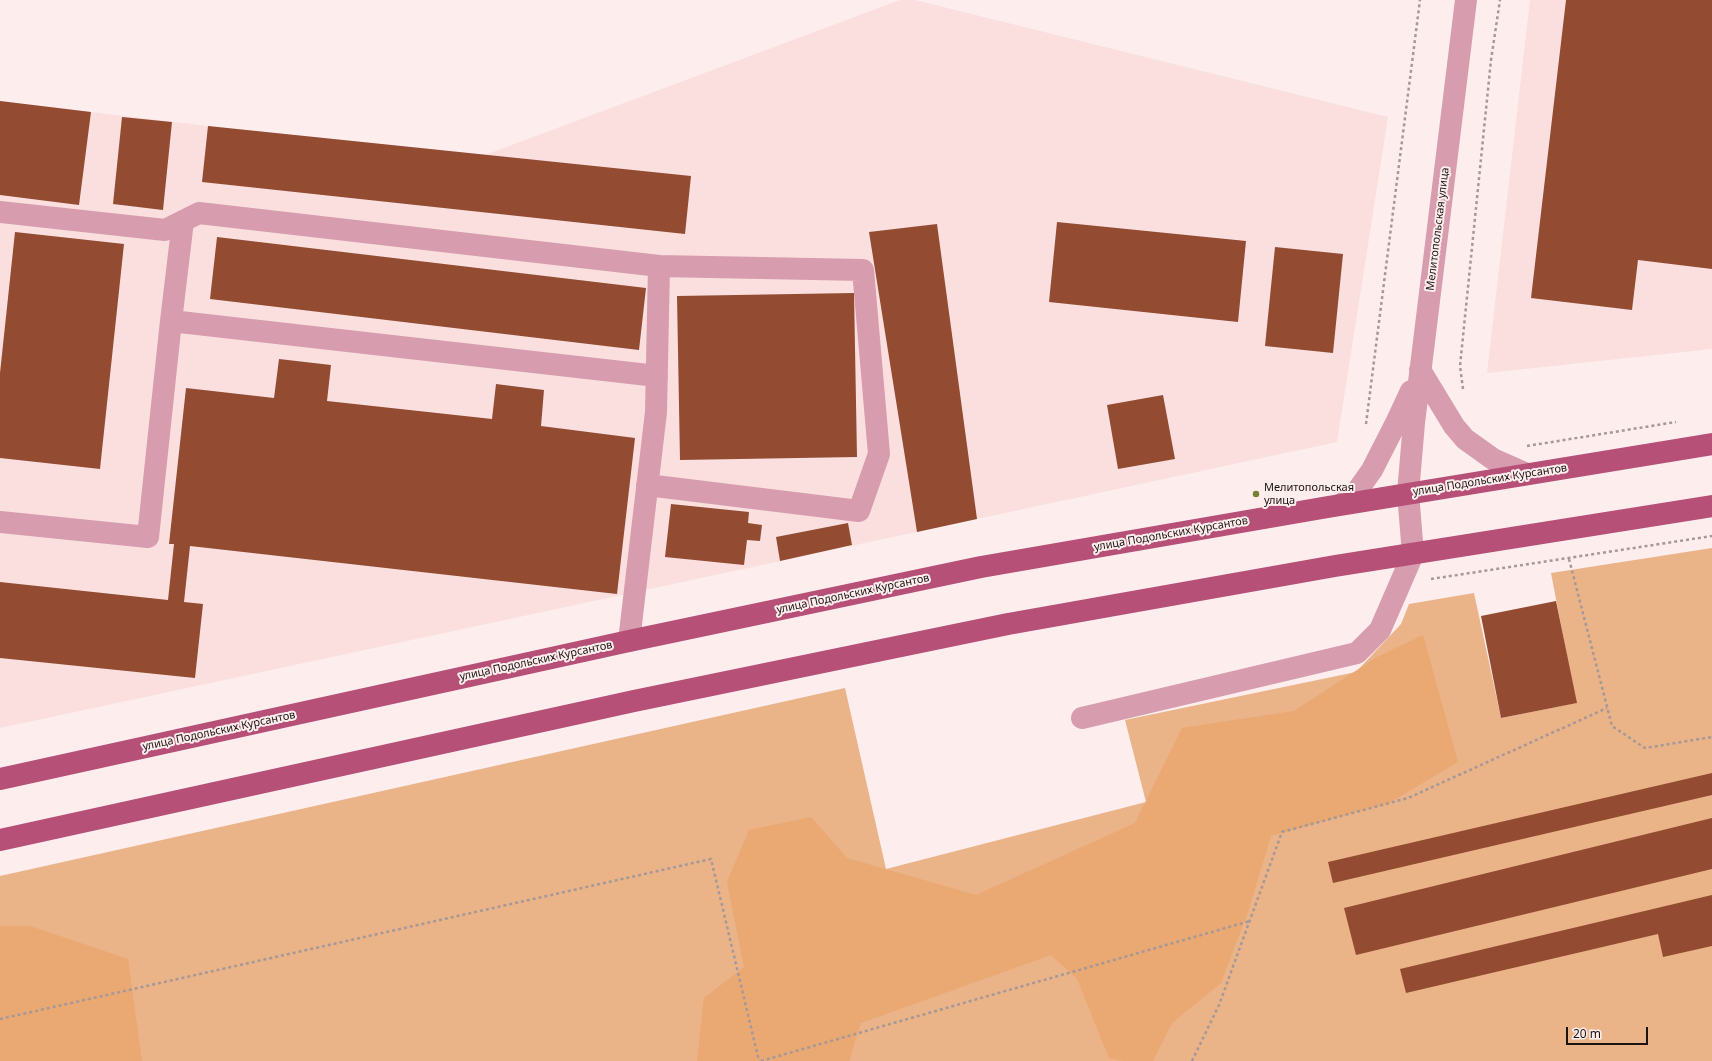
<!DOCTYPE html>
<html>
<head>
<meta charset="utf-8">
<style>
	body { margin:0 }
	#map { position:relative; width:1712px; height:1061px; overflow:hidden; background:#fdeded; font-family:"Noto Sans",sans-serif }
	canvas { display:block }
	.scale { position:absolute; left:1566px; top:1027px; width:82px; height:18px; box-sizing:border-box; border:2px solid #1c1313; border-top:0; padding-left:5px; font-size:12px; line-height:14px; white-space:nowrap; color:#1c1313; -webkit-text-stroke:3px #fdeded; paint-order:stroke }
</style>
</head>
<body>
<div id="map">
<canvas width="1712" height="1061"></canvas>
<div class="scale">20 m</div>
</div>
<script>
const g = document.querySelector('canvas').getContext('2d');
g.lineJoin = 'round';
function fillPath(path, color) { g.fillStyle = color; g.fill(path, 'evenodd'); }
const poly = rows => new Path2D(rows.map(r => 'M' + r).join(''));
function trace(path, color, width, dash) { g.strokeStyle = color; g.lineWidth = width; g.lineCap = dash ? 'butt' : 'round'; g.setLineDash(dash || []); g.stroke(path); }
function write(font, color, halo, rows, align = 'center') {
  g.font = font + ' "Noto Sans",sans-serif'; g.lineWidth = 4; g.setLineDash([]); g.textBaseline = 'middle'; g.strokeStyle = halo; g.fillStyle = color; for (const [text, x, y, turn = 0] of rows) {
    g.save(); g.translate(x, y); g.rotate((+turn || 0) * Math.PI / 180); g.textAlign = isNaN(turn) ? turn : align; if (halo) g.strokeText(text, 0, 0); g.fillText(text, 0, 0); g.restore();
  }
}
const built = poly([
	[900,0,915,0,1388,117,1337,442,0,728,0,101,208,126,485,155],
	[1530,0,1712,0,1712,349,1487,373]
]);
const green = poly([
	[1712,548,1712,1061,0,1061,0,876,845,688,886,869,1146,802,1125,720,1356,672,1401,624,1409,604,1474,593,1501,718,1576,703,1551,573]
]);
const forest = poly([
	[1423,635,1458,762,1389,803,1271,836,1248,912,1221,983,1172,1023,1153,1061,1124,1061,1109,1058,1077,979,1051,955,861,1023,849,1061,697,1061,704,998,744,967,727,882,749,830,811,817,847,858,976,895,1135,823,1182,728,1294,711,1377,657],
	[0,926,30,926,128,959,142,1061,0,1061]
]);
const building = poly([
	[1566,0,1712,0,1712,269,1638,260,1632,310,1531,298],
	[0,101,91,112,79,205,0,195],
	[122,117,172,122,163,210,113,204],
	[208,126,691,176,685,234,202,182],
	[1057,222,1246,241,1238,322,1049,302],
	[937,224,977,519,917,532,869,232],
	[15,232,124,244,100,469,0,458,0,373],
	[217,237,646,288,639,350,210,299],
	[1275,247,1343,254,1333,353,1265,346],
	[854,293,857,457,680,460,677,296],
	[279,359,331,365,327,401,492,419,496,384,544,390,541,426,635,438,617,594,190,546,184,602,203,604,195,678,0,658,0,582,168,600,174,544,169,544,186,388,274,398],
	[1163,395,1175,459,1118,469,1107,405],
	[671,504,749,512,748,523,762,525,760,541,747,540,744,565,665,557],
	[848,523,852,545,780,561,776,537],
	[1556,601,1577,703,1501,718,1481,616],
	[1712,773,1712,795,1333,883,1328,862],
	[1712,818,1712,869,1356,955,1344,908],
	[1712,895,1712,946,1663,957,1658,934,1406,993,1400,969]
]);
const path = poly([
	[1463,389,1460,366,1491,60,1500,0],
	[1366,424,1420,0],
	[1527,446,1676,422],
	[1569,559,1612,726,1645,748,1712,737],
	[1431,579,1712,536],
	[0,1019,711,859,759,1061],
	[761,1061,1250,921],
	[1192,1061,1219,1005,1282,832,1408,798,1607,708]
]);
const minor = poly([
	[0,212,165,230,199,213,659,266,656,412,629,641],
	[171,321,183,221],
	[1420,370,1454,426,1465,439,1493,459,1527,474],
	[647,485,859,511,879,454,863,270,659,266],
	[1342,504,1355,494,1372,470,1397,421,1411,391],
	[0,522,148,537,171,321,657,376],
	[1082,718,1357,653,1380,630,1413,554,1408,493,1414,423,1466,0]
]);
const major = poly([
	[0,779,629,641,981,567,1328,507,1712,444],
	[0,840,634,701,1008,624,1335,566,1712,506]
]);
const markers = [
	[1256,494,4,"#728231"]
];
const streetNames = [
	["Мелитопольская улица",1438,229,-83],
	["улица Подольских Курсантов",1490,480,-9],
	["улица Подольских Курсантов",1171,534,-10],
	["улица Подольских Курсантов",853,594,-12],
	["улица Подольских Курсантов",536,661,-12],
	["улица Подольских Курсантов",219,731,-12]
];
const poiNames = [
	["Мелитопольская",1264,488],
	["улица",1264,501]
];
fillPath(built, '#fadfde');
fillPath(green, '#eab388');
fillPath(forest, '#eaa872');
fillPath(building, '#934b32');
trace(path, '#a59898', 2.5, [3, 3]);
trace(minor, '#d79cae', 22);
trace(major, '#b75076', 22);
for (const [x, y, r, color] of markers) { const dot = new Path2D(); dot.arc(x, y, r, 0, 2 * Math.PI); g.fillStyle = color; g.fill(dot); trace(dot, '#fdeded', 1.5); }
write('11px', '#1c1313', '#fdeded', streetNames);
write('11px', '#1c1313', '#fdeded', poiNames, 'left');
</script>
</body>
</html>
